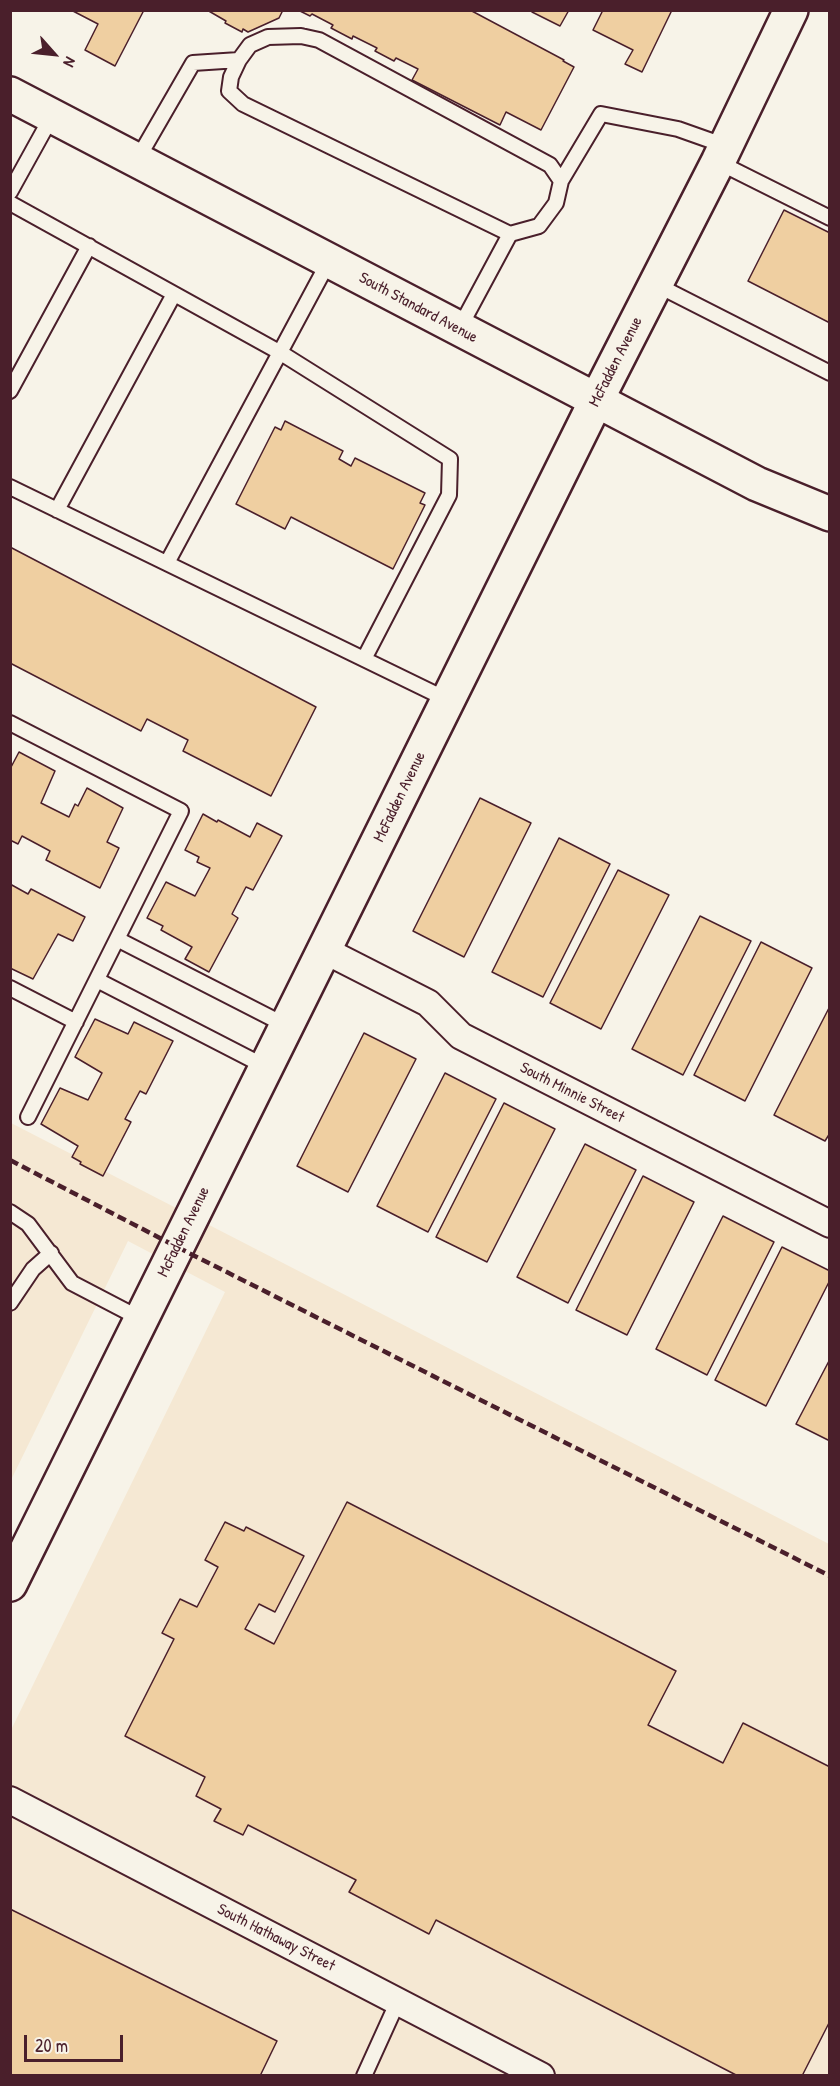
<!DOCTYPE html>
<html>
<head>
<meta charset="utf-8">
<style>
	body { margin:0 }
	#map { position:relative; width:840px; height:2086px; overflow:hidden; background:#f7f3e8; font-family:"Patrick Hand",sans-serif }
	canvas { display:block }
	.frame { position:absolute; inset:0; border:12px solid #4a1f2b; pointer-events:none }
	.north { position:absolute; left:24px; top:24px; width:60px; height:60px; -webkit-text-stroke:4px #f7f3e8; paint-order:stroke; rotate:117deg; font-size:16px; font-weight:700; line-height:24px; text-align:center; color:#4a1f2b }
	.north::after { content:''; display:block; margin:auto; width:21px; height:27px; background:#4a1f2b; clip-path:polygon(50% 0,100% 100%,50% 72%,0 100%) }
	.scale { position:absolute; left:24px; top:2035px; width:99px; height:27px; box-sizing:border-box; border:3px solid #4a1f2b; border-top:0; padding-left:8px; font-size:18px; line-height:21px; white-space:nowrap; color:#4a1f2b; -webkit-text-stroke:4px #f7f3e8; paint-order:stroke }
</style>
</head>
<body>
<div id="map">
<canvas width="840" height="2086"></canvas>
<div class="frame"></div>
<div class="north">N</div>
<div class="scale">20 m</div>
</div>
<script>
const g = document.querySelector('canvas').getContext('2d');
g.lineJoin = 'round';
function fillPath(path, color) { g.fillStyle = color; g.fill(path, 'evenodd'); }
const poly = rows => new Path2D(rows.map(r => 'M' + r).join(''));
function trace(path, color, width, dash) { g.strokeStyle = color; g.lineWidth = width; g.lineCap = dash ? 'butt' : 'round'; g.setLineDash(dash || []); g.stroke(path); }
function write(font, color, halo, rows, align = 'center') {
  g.font = font + ' "Patrick Hand",sans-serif'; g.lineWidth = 4.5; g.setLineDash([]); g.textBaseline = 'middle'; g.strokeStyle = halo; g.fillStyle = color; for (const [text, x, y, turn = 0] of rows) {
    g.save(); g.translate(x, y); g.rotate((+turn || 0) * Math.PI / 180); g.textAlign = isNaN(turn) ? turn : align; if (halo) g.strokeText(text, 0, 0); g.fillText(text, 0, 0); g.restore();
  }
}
const built = poly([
	[11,1123,829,1544,829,2075,11,2075,11,1730,225,1292,128,1241,11,1480]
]);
const building = poly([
	[71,10,144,10,115,66,85,50,98,24,71,10],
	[207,10,283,10,279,18,248,32,243,29,242,32,225,23,226,21,207,10],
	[298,10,470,10,564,60,563,61,574,67,541,130,506,112,500,125,412,80,418,69,396,58,394,61,375,51,377,48,353,36,352,39,331,28,333,25,312,14,310,16,298,10],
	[533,10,569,10,560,26,532,12,533,10],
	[603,10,672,10,642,72,625,64,633,50,593,30,603,10],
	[784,210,830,233,830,323,748,281,784,210],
	[285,421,343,451,339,459,351,466,355,458,425,493,420,503,425,505,393,569,291,517,285,529,236,504,275,427,281,430,285,421],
	[10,547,316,707,271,796,183,751,188,740,147,719,141,731,10,663,10,547],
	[19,752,55,771,41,803,69,817,75,804,78,806,87,788,123,808,107,842,119,848,100,888,46,860,50,851,22,836,18,844,10,840,10,769,19,752],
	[480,798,531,823,464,957,413,931,480,798],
	[203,814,217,822,218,820,250,837,257,823,282,836,253,890,246,887,232,914,238,918,209,972,185,959,192,947,161,930,163,926,147,918,166,882,195,896,210,868,197,862,199,857,185,850,203,814],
	[559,838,610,864,543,997,492,972,559,838],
	[618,870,669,895,601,1029,550,1003,618,870],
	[10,884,28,894,31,889,85,917,73,941,58,934,33,979,10,968,10,884],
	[700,916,751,941,683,1075,632,1049,700,916],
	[761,942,812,968,745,1101,694,1075,761,942],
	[830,1006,830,1133,825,1141,774,1115,830,1006],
	[95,1019,128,1034,134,1022,173,1041,146,1094,140,1091,125,1119,131,1122,103,1176,80,1164,81,1162,72,1157,78,1146,41,1124,60,1088,88,1100,102,1073,75,1057,95,1019],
	[364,1033,416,1059,348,1192,297,1166,364,1033],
	[445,1073,496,1099,428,1232,377,1206,445,1073],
	[504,1103,555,1129,487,1262,436,1237,504,1103],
	[585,1144,636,1170,568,1303,517,1277,585,1144],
	[643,1176,694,1202,627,1335,576,1310,643,1176],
	[723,1216,774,1242,707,1375,656,1349,723,1216],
	[782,1247,830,1271,830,1280,766,1406,715,1380,782,1247],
	[830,1359,830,1441,796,1424,830,1359],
	[347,1502,676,1671,648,1725,723,1763,743,1723,830,1767,830,2021,802,2076,738,2076,436,1920,429,1934,349,1892,356,1880,248,1825,243,1835,214,1821,221,1809,196,1796,205,1777,125,1736,174,1639,162,1633,180,1599,197,1607,218,1567,205,1560,225,1522,244,1531,246,1527,304,1556,275,1612,259,1604,245,1629,274,1644,347,1502],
	[10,1909,277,2041,260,2076,10,2076,10,1909]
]);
const lane = poly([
	[301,36,319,40,550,165,561,181,556,203,539,226,510,234,243,104,229,91,231,77,239,60,250,45,268,37,301,36],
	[137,160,193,63,239,60],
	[718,162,830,218],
	[561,181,601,114,678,129,726,146],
	[10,192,52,116],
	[10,203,281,353,450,459,449,495,364,659],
	[655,284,830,373],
	[459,329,510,234],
	[10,391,89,246],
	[10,487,448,700],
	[57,510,174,294],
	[167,563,329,261],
	[10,723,181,811,28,1117],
	[117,939,287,1026],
	[97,980,266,1067],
	[10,988,76,1022],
	[10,1212,28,1224,72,1283,141,1319],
	[10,1303,33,1269,51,1253],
	[364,2076,398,2001]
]);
const street = poly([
	[324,950,428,1003,461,1036,830,1224],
	[10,1800,541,2076]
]);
const secondary = poly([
	[10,94,757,484,830,514],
	[10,1584,596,401,718,162,791,10]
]);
const rail = poly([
	[10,1160,177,1247,830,1576]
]);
const streetNames = [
	["South Standard Avenue",418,308,28],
	["McFadden Avenue",616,362,-63],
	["McFadden Avenue",400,797,-64],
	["South Minnie Street",572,1093,27],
	["McFadden Avenue",184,1232,-64],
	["South Hathaway Street",276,1938,27]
];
fillPath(built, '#f5e8d3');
fillPath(building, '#efcfa1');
trace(building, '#4a1f2b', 1.5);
trace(lane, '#4a1f2b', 18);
trace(street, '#4a1f2b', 30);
trace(secondary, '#4a1f2b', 38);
trace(lane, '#f7f3e8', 14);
trace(street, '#f7f3e8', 26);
trace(secondary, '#f7f3e8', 33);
trace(rail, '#4a1f2b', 4.5, [9, 4.5]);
write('16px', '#4a1f2b', '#f7f3e8', streetNames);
</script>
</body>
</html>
